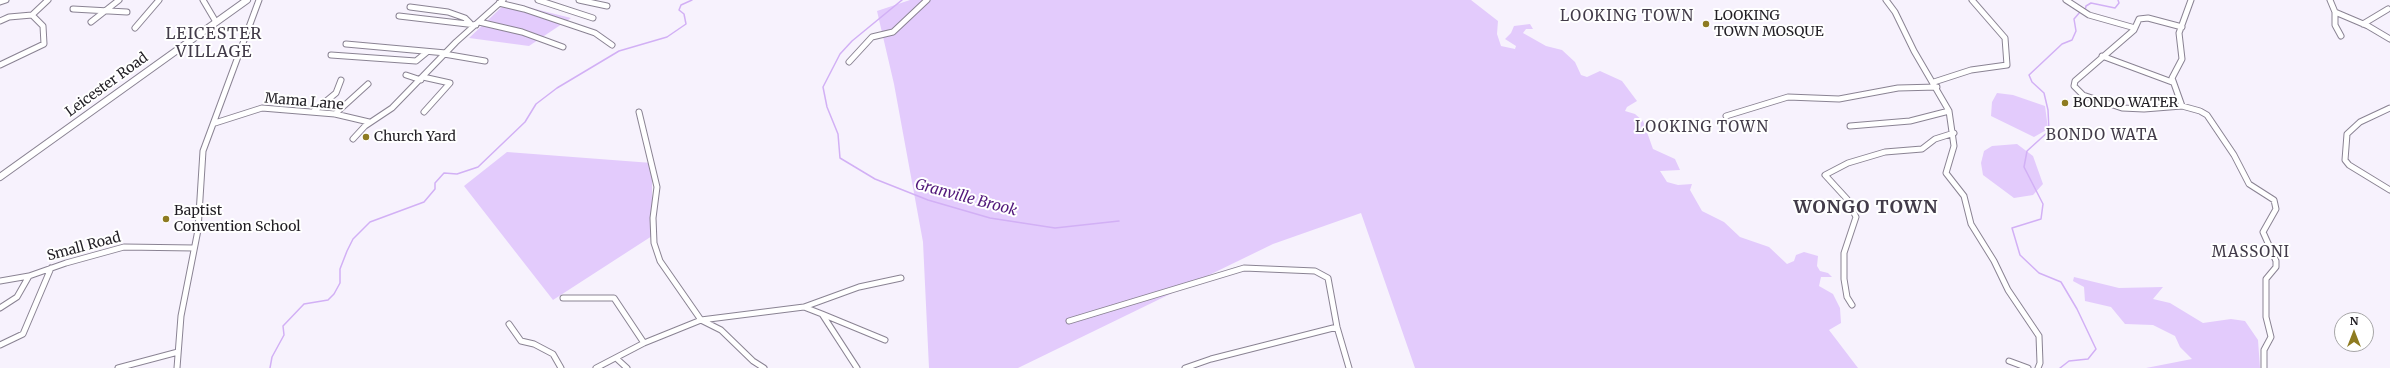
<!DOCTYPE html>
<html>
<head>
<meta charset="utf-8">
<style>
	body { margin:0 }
	#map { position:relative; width:2390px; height:368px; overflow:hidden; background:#f7f2fd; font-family:Merriweather,serif }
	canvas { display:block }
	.north { position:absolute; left:2334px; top:312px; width:40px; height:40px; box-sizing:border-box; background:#fff; border:1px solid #a6a5a7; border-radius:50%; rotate:0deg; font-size:11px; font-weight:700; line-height:16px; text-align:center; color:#211e24 }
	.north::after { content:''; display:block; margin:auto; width:14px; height:18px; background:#8e7b21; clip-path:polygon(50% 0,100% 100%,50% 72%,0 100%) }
</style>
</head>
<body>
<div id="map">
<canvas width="2390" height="368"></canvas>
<div class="north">N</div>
</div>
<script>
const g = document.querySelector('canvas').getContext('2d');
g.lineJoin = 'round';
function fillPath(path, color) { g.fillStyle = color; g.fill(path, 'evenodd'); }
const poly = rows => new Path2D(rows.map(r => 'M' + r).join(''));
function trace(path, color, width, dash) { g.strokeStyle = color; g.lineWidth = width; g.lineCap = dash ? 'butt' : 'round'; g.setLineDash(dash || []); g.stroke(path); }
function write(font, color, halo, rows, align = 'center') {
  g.font = font + ' Merriweather,serif'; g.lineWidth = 4; g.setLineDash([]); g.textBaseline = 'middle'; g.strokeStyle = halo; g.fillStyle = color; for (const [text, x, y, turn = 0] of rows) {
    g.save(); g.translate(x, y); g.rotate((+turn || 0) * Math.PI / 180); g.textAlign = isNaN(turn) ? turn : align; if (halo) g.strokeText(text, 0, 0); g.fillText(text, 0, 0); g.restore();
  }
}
const green = poly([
	[910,0,1471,0,1498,21,1497,34,1501,46,1515,49,1516,46,1505,39,1511,33,1514,26,1530,24,1533,29,1526,29,1523,33,1546,46,1562,50,1575,62,1581,75,1587,77,1600,71,1622,81,1637,101,1627,107,1625,111,1635,114,1643,121,1653,149,1675,159,1680,170,1660,171,1667,182,1678,185,1692,184,1690,190,1702,211,1724,222,1740,237,1769,247,1787,264,1794,261,1796,255,1804,252,1818,256,1817,266,1820,271,1828,273,1832,277,1821,277,1819,286,1833,294,1840,308,1841,323,1829,330,1858,368,1415,368,1361,213,1273,244,1018,368,929,368,923,242,894,84,877,11],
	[507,2,571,18,529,46,469,38],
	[1997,93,2013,95,2045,106,2048,129,2034,137,1991,116,1992,102],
	[2017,144,2033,156,2043,184,2033,195,2014,198,1983,175,1981,163,1984,151,1992,146],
	[507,152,652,163,652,236,553,300,464,186],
	[2074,277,2119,288,2163,287,2153,299,2170,303,2203,323,2231,319,2245,321,2258,340,2260,368,2146,368,2192,359,2180,347,2175,336,2153,325,2125,324,2111,307,2085,301,2084,287,2073,281]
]);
const stream = poly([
	[902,0,852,41,840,54,823,87,827,107,838,134,840,158,875,179,928,200,990,218,1055,228,1119,221],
	[2085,11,2086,6,2091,3,2115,8,2119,3,2118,0],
	[270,368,272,357,284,335,283,326,304,304,328,300,334,294,340,283,340,269,347,251,353,239,370,222,424,202,435,189,435,183,444,173,457,174,478,167,525,122,536,104,557,88,619,51,667,37,686,24,684,14,679,10,681,5,692,0],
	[2060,368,2069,361,2088,359,2096,349,2077,309,2061,282,2039,273,2020,255,2012,228,2041,219,2043,204,2024,167,2027,151,2049,131,2048,110,2044,93,2032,82,2029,75,2062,44,2072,40,2076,31,2074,19,2080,12]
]);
const minor = poly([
	[203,0,216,22],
	[538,0,593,18],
	[579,0,607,6],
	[1886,0,1895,12,1914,51,1949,111,1954,146,1946,173,1964,196,1971,224,1994,261,2008,290,2039,336,2040,363,2038,368],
	[2066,0,2089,15,2135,28],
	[2330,0,2335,12,2368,26,2390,39],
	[0,2,6,0],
	[499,3,524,9,595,33,612,45],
	[410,7,448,12,465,18,470,23],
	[73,9,127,12],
	[2335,12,2335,25,2341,36],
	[399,16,476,25],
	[0,21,9,17,32,15],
	[91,22,119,0],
	[479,22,522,32,563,47],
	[2363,24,2388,9],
	[2182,27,2148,18,2139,19,2134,30,2075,81,2074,86,2083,95,2122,108,2144,109,2182,106,2200,111,2207,115,2234,155,2249,184,2274,200,2276,209,2263,232,2276,261,2276,267,2266,279,2266,317,2271,337,2264,350,2264,368],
	[135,28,159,0],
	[346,44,446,53],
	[444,54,485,61],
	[331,55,416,61,427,52],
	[2102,56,2172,82],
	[849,62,872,37,893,32,927,0],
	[0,65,44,44,43,26,32,15,48,0],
	[406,75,421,80],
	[423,77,450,83,424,112],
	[1934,82,1971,70,2007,65,2005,38,1972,0],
	[2182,106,2172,78,2182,59,2179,33,2191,0],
	[2390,108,2360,122,2347,134,2345,160,2349,165,2390,190],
	[313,112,336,93,341,80],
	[639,112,657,187,653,218,654,243,660,261,701,320,721,330,753,361,764,368],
	[335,114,368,84],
	[1726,116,1788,97,1839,99,1898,88,1937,87],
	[215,123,262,108,335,114,369,122],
	[1850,126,1910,121,1949,111],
	[353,139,365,126,392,108,456,42,503,0],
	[0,281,29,276],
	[563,298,614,298,644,343],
	[1852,305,1847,297,1844,279,1844,253,1856,217,1847,199,1825,175,1848,163,1885,152,1922,149,1935,139,1954,133],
	[804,307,859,287,901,278],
	[0,308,17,297,29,276,66,263,124,247,194,248],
	[822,314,885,340],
	[1069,321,1244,268,1315,271,1328,278,1337,327,1349,368],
	[509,324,521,341,534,344,553,354,561,368],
	[0,345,23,334,51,268],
	[616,358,627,368],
	[2009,361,2028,368],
	[118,368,178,352],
	[177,368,181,316,198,230,203,151,259,0],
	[596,368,644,343,701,320,804,307,822,314,857,368],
	[1185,368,1211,359,1337,327]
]);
const tertiary = poly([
	[0,177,247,0]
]);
const markers = [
	[1706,24,4,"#8e7b21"],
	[2065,103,4,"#8e7b21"],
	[366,137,4,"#8e7b21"],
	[166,219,4,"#8e7b21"]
];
const poiNames = [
	["LOOKING",1714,16],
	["TOWN MOSQUE",1714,32],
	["BONDO WATER",2073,103],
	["Church Yard",374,137],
	["Baptist",174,211],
	["Convention School",174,227]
];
const streetNames = [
	["Leicester Road",107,85,-36],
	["Mama Lane",304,102,5],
	["Small Road",84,247,-15]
];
const neighbourhoodNames = [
	["LOOKING TOWN",1627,17],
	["LOOKING TOWN",1702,128],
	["BONDO WATA",2102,136],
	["MASSONI",2251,253]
];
const waterNames = [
	["Granville Brook",966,198,15]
];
const quarterNames = [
	["LEICESTER",214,34],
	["VILLAGE",214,52]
];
const districtNames = [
	["WONGO TOWN",1866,208]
];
fillPath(green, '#e3cbfc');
trace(stream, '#d2b0f5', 1.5);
trace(minor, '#8a8393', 7);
trace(tertiary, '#8a8393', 8);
trace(minor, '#fff', 5);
trace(tertiary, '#fff', 6);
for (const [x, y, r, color] of markers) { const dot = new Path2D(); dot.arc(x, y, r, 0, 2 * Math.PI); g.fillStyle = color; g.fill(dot); trace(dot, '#fff', 1.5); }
write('14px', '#211e24', '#fff', poiNames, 'left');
write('14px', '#211e24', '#fff', streetNames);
g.letterSpacing = '1px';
write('15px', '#423b49', '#fff', neighbourhoodNames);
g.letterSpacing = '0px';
write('italic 15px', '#52187b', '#fff', waterNames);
g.letterSpacing = '1px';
write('16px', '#423b49', '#fff', quarterNames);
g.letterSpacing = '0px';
g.letterSpacing = '1px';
write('bold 18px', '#423b49', '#fff', districtNames);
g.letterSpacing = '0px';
</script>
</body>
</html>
